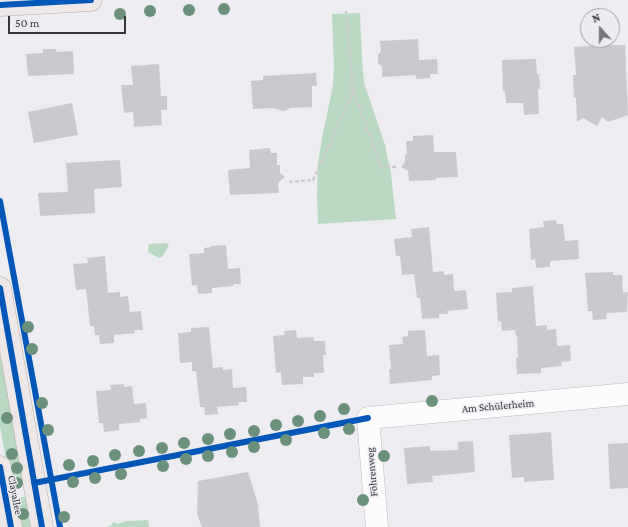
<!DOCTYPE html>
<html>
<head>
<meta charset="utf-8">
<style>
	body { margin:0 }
	#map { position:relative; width:628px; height:527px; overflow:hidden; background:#ececf1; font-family:"Crimson Pro",serif }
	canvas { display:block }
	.north { position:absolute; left:580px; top:8px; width:40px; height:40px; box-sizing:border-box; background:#ebebf2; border:1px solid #a2a3a8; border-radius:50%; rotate:339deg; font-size:11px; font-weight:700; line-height:16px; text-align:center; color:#353638 }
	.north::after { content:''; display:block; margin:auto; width:14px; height:18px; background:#757679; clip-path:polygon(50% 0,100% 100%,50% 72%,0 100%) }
	.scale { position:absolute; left:8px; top:16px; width:118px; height:18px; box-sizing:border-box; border:2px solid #353638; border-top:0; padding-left:5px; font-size:12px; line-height:14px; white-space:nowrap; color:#353638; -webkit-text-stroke:3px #ebebf2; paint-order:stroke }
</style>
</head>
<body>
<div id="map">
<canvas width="628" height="527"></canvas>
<div class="north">N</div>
<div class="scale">50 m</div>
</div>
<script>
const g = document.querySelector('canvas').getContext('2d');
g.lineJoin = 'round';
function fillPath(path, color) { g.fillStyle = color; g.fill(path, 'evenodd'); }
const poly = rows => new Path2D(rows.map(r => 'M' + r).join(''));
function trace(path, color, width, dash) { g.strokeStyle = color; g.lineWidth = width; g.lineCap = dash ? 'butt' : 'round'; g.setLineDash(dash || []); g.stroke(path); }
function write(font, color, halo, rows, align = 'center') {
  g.font = font + ' "Crimson Pro",serif'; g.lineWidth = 3; g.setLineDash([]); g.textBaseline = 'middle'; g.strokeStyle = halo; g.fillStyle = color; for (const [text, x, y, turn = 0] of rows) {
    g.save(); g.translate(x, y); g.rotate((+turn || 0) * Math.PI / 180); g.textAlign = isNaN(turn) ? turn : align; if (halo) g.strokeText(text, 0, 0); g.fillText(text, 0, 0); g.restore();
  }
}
const green = poly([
	[360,13,362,60,364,83,385,145,391,174,396,219,318,224,317,194,318,162,323,133,333,85,334,68,332,14],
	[166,243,169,245,163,256,160,258,157,257,148,252,149,244],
	[0,343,27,484,11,487,0,427],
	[29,496,34,527,18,527,13,499],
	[148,520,149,527,107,527,112,525,112,523,116,522,117,524,126,521]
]);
const building = poly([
	[418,39,419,60,437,59,438,74,430,74,430,78,416,79,416,75,382,77,382,67,378,63,378,55,381,51,380,41],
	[608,44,608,45,625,45,628,115,608,122,602,117,597,126,583,118,577,122,576,98,574,98,573,75,576,75,574,47,590,46,590,45],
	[43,49,56,49,56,52,73,51,74,74,28,76,26,54,43,53],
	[536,59,537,74,539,74,540,89,538,89,539,114,524,115,523,103,506,103,505,91,503,91,502,60],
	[159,64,161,96,167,96,167,110,161,110,162,125,134,127,133,112,124,113,121,85,133,85,131,66],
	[316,73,317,86,312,86,312,107,290,108,287,110,283,111,273,108,253,109,251,81,263,80,263,76],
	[72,103,78,135,34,143,28,112],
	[433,135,434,152,456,152,458,177,436,178,436,180,409,181,408,171,401,167,405,162,405,154,407,154,406,141,413,141,413,136],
	[270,148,271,153,277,153,277,165,280,165,280,173,285,177,278,183,279,193,230,195,228,170,250,168,249,150],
	[120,160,122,187,94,189,95,213,40,216,38,193,68,192,66,163],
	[556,220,557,224,563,224,565,241,578,240,579,259,550,261,550,267,536,268,535,259,531,260,529,229,544,227,543,221],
	[429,227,433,272,444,271,444,275,453,274,454,291,466,290,468,309,447,311,448,314,439,314,439,318,422,319,420,298,417,298,414,274,402,275,400,256,396,256,394,239,412,237,411,229],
	[226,245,228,269,240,268,241,284,233,284,233,286,212,288,212,293,198,294,197,285,192,286,189,254,204,253,204,248,211,247,211,246],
	[105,256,108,293,120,292,120,297,128,296,130,312,141,311,143,330,134,330,135,333,114,335,114,343,100,344,99,335,95,335,94,326,90,326,86,289,76,290,73,264,88,263,87,258],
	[613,272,613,275,622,275,623,293,628,292,627,312,607,313,606,319,593,320,592,311,588,311,585,273],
	[533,286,536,326,547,325,547,330,556,329,557,346,570,345,571,361,561,362,562,366,541,368,541,373,517,374,516,358,518,358,517,336,516,336,515,330,502,331,501,321,498,322,496,293,512,292,512,288],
	[209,327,213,368,223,367,223,370,232,369,233,388,246,387,247,402,238,402,239,405,217,407,218,414,205,415,204,407,200,407,196,371,192,371,192,362,180,363,178,333,191,332,191,328],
	[296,330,297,338,313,337,314,341,325,341,326,355,323,355,324,373,314,373,314,377,303,377,303,384,282,385,281,372,276,373,273,336,285,335,284,331],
	[425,330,427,356,439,355,440,375,432,376,432,380,390,384,389,369,391,369,389,345,403,344,402,337,408,336,408,331],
	[124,384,124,387,132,386,134,404,146,403,147,418,140,419,140,422,119,424,119,430,104,432,103,423,99,423,96,391,111,390,110,385],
	[551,432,554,480,524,482,524,477,512,478,509,435],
	[473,441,475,472,432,476,433,482,407,484,404,448,430,446,430,451,458,450,458,442],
	[628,443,628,488,610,489,608,444],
	[248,472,258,504,260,527,202,527,197,514,198,481]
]);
const path = poly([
	[354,93,381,167,398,167],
	[289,182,313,180,353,92,346,10]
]);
const minor = poly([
	[377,527,368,418,628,394]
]);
const major = poly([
	[0,5,91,0],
	[0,288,42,527],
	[0,467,11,527]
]);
const cycleway = poly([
	[0,5,91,0],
	[0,201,60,527],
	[0,288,42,527],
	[0,467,11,527],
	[34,483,368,418]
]);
const trees = [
	[224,9],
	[189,10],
	[150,11],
	[120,14],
	[28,327],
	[32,349],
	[432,401],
	[42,403],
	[344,409],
	[320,416],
	[7,418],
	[298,421],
	[276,425],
	[349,429],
	[48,430],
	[254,431],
	[324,433],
	[230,434],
	[208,439],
	[286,440],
	[184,443],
	[254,447],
	[162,448],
	[139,451],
	[232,452],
	[12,454],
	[115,455],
	[208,456],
	[384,456],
	[186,459],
	[93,461],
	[69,465],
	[163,466],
	[17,468],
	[121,474],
	[95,478],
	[73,482],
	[17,483],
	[363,500],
	[23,514],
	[64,517]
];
const streetNames = [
	["Am Schülerheim",498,406,-5],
	["Föhrenweg",372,472,-95],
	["Clayallee",15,495,79]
];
fillPath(green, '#bad9c3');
fillPath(building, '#cacace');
trace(minor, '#bcbcc0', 23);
trace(major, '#b5acab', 23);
trace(path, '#cccccd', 2.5, [4, 2]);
trace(minor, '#fcfcfd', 22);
trace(major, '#ede8e7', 22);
trace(cycleway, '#0057b8', 6);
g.fillStyle = '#6b917c';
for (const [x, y] of trees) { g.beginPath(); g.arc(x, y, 6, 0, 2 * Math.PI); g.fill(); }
write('11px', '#353638', '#ebebf2', streetNames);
</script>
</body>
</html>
